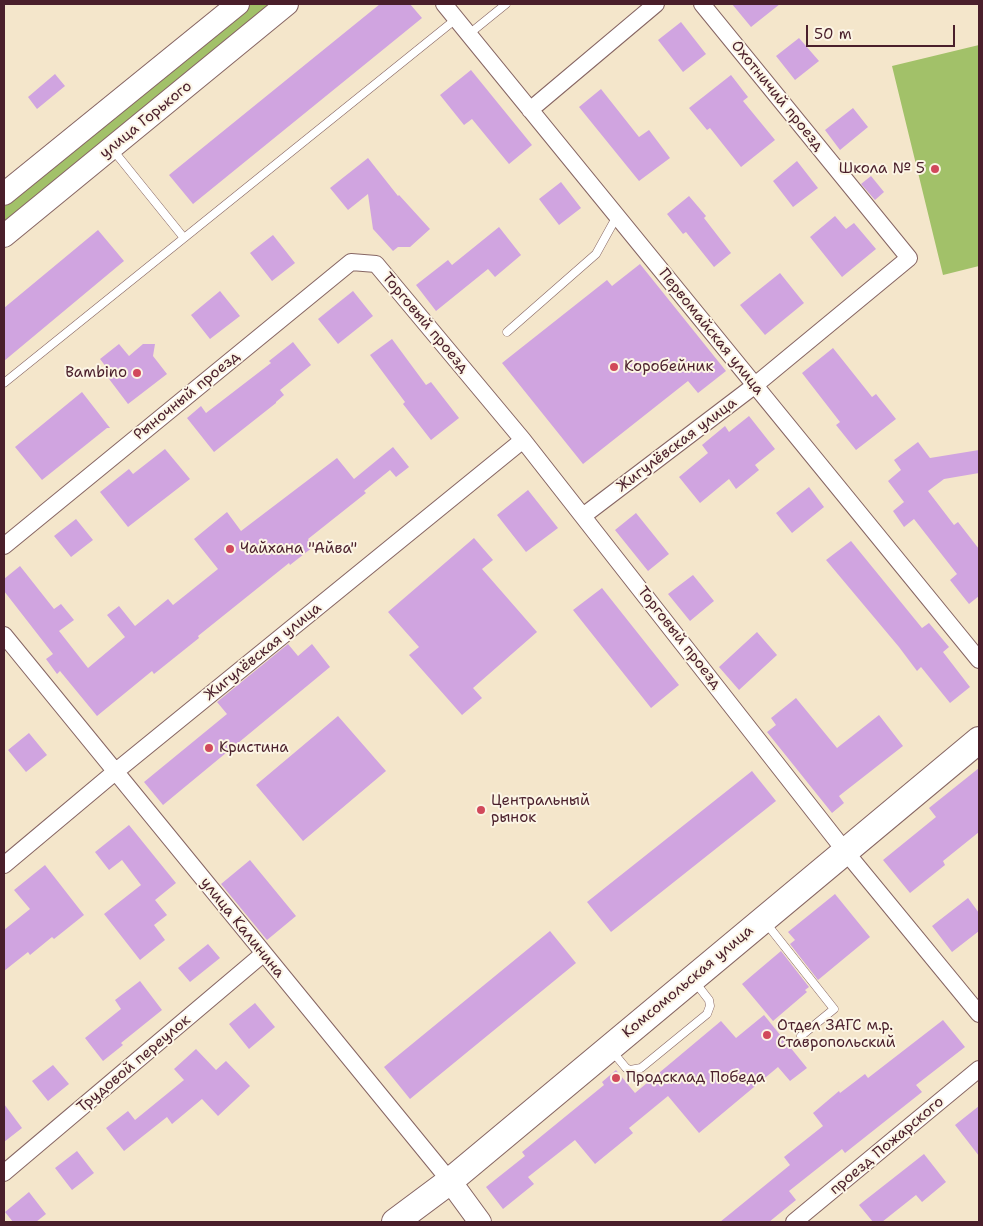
<!DOCTYPE html>
<html>
<head>
<meta charset="utf-8">
<style>
	body { margin:0 }
	#map { position:relative; width:983px; height:1226px; overflow:hidden; background:#f4e6cb; font-family:"Shantell Sans",sans-serif }
	canvas { display:block }
	.frame { position:absolute; inset:0; border:5px solid #4a1f2b; pointer-events:none }
	.scale { position:absolute; left:806px; top:25px; width:149px; height:22px; box-sizing:border-box; border:2px solid #4a1f2b; border-top:0; padding-left:6px; font-size:15px; line-height:18px; white-space:nowrap; color:#4a1f2b; -webkit-text-stroke:4px #fcf5e5; paint-order:stroke }
</style>
</head>
<body>
<div id="map">
<canvas width="983" height="1226"></canvas>
<div class="frame"></div>
<div class="scale">50 m</div>
</div>
<script>
const g = document.querySelector('canvas').getContext('2d');
g.lineJoin = 'round';
function fillPath(path, color) { g.fillStyle = color; g.fill(path, 'evenodd'); }
const poly = rows => new Path2D(rows.map(r => 'M' + r).join(''));
function trace(path, color, width, dash) { g.strokeStyle = color; g.lineWidth = width; g.lineCap = dash ? 'butt' : 'round'; g.setLineDash(dash || []); g.stroke(path); }
function write(font, color, halo, rows, align = 'center') {
  g.font = font + ' "Shantell Sans",sans-serif'; g.lineWidth = 4; g.setLineDash([]); g.textBaseline = 'middle'; g.strokeStyle = halo; g.fillStyle = color; for (const [text, x, y, turn = 0] of rows) {
    g.save(); g.translate(x, y); g.rotate((+turn || 0) * Math.PI / 180); g.textAlign = isNaN(turn) ? turn : align; if (halo) g.strokeText(text, 0, 0); g.fillText(text, 0, 0); g.restore();
  }
}
const green = poly([
	[251,4,273,4,4,223,4,207],
	[979,45,979,266,943,275,892,66]
]);
const building = poly([
	[380,4,410,4,422,18,193,204,169,175],
	[732,4,780,4,751,27],
	[681,22,706,54,683,72,658,40],
	[799,38,819,61,795,80,776,56],
	[471,70,532,145,509,164,472,119,464,125,440,95],
	[55,74,65,86,37,109,28,97],
	[731,75,748,97,743,101,775,140,741,167,710,128,707,130,689,108],
	[601,89,639,137,649,130,670,158,639,181,579,107],
	[853,108,868,127,840,150,825,130],
	[368,158,398,196,399,195,430,229,410,247,398,247,393,251,373,229,368,194,348,210,330,188],
	[797,161,818,188,793,207,773,181],
	[871,176,884,192,875,200,861,184],
	[561,182,581,208,559,225,539,199],
	[689,196,706,216,704,218,731,253,714,267,686,232,683,234,667,214],
	[835,216,846,229,854,223,876,249,842,277,810,237],
	[499,227,521,255,495,277,488,269,436,311,416,285,448,260,452,265],
	[98,230,124,261,4,361,4,308],
	[273,235,295,263,272,281,250,253],
	[640,264,726,371,698,393,688,381,583,464,502,363,607,280,612,286],
	[780,273,804,303,765,335,740,305],
	[220,291,240,316,210,339,191,315],
	[353,291,373,316,338,344,318,319],
	[392,339,426,385,431,382,459,418,431,440,403,404,405,402,370,355],
	[293,342,311,365,280,390,284,395,276,402,276,403,214,452,187,418,201,406,206,413,271,363,269,361],
	[119,344,129,356,143,344,155,344,153,356,167,374,128,404,106,375,110,372,100,359],
	[833,348,872,397,876,394,896,419,856,450,836,425,840,422,802,373],
	[82,392,110,428,107,428,42,480,15,447],
	[749,416,775,449,755,465,759,470,736,489,729,479,700,503,679,477,708,453,702,445,725,426,729,432],
	[918,442,930,458,979,450,979,473,944,479,928,491,954,525,958,522,979,549,979,596,969,604,950,580,957,574,914,519,904,527,893,511,904,502,888,481,901,470,894,460],
	[393,447,409,467,396,477,390,470,364,491,366,493,308,539,313,547,290,565,289,563,198,636,199,638,154,674,152,671,97,716,60,671,57,674,46,659,53,654,4,591,4,579,20,566,54,609,61,604,74,620,59,631,88,668,125,637,107,615,119,606,135,626,168,599,173,605,218,569,194,539,227,512,241,531,337,458,354,479],
	[165,449,190,479,128,527,100,492,129,469,133,474],
	[809,487,824,507,792,533,776,513],
	[528,490,558,528,526,552,497,515],
	[636,513,669,554,648,571,615,530],
	[76,519,93,540,71,557,54,536],
	[474,538,493,560,482,569,537,632,473,688,482,698,462,715,409,655,419,647,388,612],
	[851,541,922,628,929,623,949,647,943,652,970,687,950,703,921,667,917,671,899,647,826,560],
	[693,575,714,601,690,621,668,594],
	[602,588,679,685,651,708,573,610],
	[757,632,777,655,739,690,719,667],
	[288,644,298,656,312,644,330,667,163,805,144,782,227,714,217,702],
	[796,698,837,748,879,715,903,746,839,796,844,803,832,813,767,732,776,725,771,718],
	[338,716,386,771,303,841,256,785],
	[29,733,47,755,26,772,8,750],
	[979,768,979,832,943,861,945,865,910,893,883,860,936,817,929,808],
	[752,771,776,801,611,932,587,902],
	[129,825,176,883,155,900,167,915,154,925,165,940,140,960,104,914,141,885,122,860,109,870,95,852],
	[250,860,296,916,267,940,221,884],
	[45,865,84,915,54,939,52,937,30,955,28,952,4,971,4,930,30,909,14,890],
	[835,894,870,937,818,980,790,944,795,940,788,932],
	[968,898,979,913,979,931,952,952,932,926],
	[550,931,576,963,410,1099,384,1067],
	[208,944,220,958,190,982,178,968],
	[781,951,809,987,805,990,807,992,773,1021,742,984],
	[140,981,162,1010,121,1043,123,1045,103,1061,85,1038,121,1009,115,1000],
	[255,1003,275,1027,249,1049,229,1024],
	[764,1015,807,1068,790,1081,778,1067,699,1133,668,1096,629,1128,633,1133,595,1164,575,1140,528,1177,534,1184,503,1209,486,1187,525,1156,522,1152,604,1085,602,1082,616,1070,635,1093,721,1021,736,1038],
	[943,1020,965,1047,916,1085,922,1092,845,1153,842,1149,789,1191,796,1200,769,1222,720,1222,790,1165,784,1157,823,1126,813,1113,839,1091,840,1093,865,1074,868,1078],
	[196,1049,216,1070,226,1061,250,1086,218,1116,202,1099,172,1124,167,1117,124,1151,106,1128,128,1111,135,1120,184,1080,174,1069],
	[53,1065,69,1084,48,1101,32,1081],
	[4,1104,22,1128,4,1142],
	[979,1106,979,1156,955,1125],
	[77,1151,94,1173,72,1190,55,1168],
	[924,1154,946,1182,922,1202,916,1195,882,1222,873,1222,859,1205],
	[29,1192,46,1214,36,1222,13,1222,5,1212]
]);
const lane = poly([
	[469,34,506,4],
	[113,150,184,238],
	[507,332,596,254,617,216],
	[4,383,456,19],
	[766,923,834,1009,801,1036],
	[612,1051,626,1068,630,1070,641,1068,707,1014,710,1006,709,1000,695,982]
]);
const street = poly([
	[444,4,979,660],
	[530,110,656,4],
	[583,516,754,386,909,258,702,4],
	[4,546,351,262,376,264,523,440,845,851,979,1014],
	[4,635,450,1181],
	[4,865,115,772,523,440],
	[4,1173,263,954],
	[794,1222,979,1069]
]);
const secondary = poly([
	[4,194,238,4],
	[4,236,287,4],
	[450,1181,480,1222]
]);
const primary = poly([
	[395,1222,450,1181,979,740]
]);
const markers = [
	[935,169,5,"#d1495b"],
	[614,367,5,"#d1495b"],
	[137,373,5,"#d1495b"],
	[230,549,5,"#d1495b"],
	[209,748,5,"#d1495b"],
	[481,810,5,"#d1495b"],
	[767,1035,5,"#d1495b"],
	[616,1078,5,"#d1495b"]
];
const streetNames = [
	["Охотничий проезд",777,96,51],
	["улица Горького",146,120,-39],
	["Торговый проезд",425,323,50],
	["Первомайская улица",711,332,51],
	["Рыночный проезд",187,396,-39],
	["Жигулёвская улица",677,445,-37],
	["Торговый проезд",679,638,52],
	["Жигулёвская улица",263,652,-39],
	["улица Калинина",242,928,51],
	["Комсомольская улица",688,982,-40],
	["Трудовой переулок",134,1064,-40],
	["проезд Пожарского",887,1146,-40]
];
const poiNames = [
	["Школа № 5",925,169,"right"],
	["Коробейник",624,367],
	["Bambino",127,373,"right"],
	["Чайхана \"Айва\"",240,549],
	["Кристина",219,748],
	["Центральный",491,801],
	["рынок",491,818],
	["Отдел ЗАГС м.р.",777,1026],
	["Ставропольский",777,1043],
	["Продсклад Победа",626,1078]
];
fillPath(green, '#a2c169');
fillPath(building, '#d0a4e0');
trace(lane, '#866563', 9);
trace(street, '#866563', 18);
trace(secondary, '#866563', 24);
trace(primary, '#866563', 28);
trace(lane, '#fff', 8);
trace(street, '#fff', 16);
trace(secondary, '#fff', 22);
trace(primary, '#fff', 26);
for (const [x, y, r, color] of markers) { const dot = new Path2D(); dot.arc(x, y, r, 0, 2 * Math.PI); g.fillStyle = color; g.fill(dot); trace(dot, '#fcf5e5', 2); }
write('15px', '#4a1f2b', '#fcf5e5', streetNames);
write('15px', '#4a1f2b', '#fcf5e5', poiNames, 'left');
</script>
</body>
</html>
